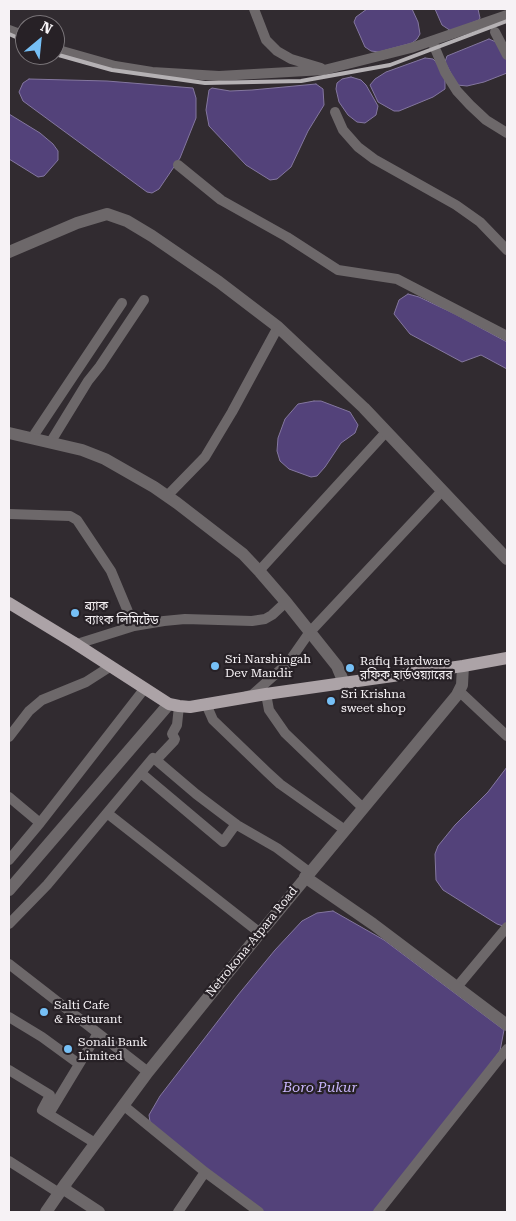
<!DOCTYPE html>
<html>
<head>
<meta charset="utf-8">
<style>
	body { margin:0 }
	#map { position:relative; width:516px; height:1221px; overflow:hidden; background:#312b30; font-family:"Roboto Serif",serif }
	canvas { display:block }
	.frame { position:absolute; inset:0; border:10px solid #f6f2f5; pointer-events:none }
	.north { position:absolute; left:15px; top:15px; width:50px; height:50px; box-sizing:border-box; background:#272126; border:1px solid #7a7579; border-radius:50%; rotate:28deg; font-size:14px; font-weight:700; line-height:20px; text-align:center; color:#f6f2f5 }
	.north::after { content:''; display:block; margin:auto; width:18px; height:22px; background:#76c0f6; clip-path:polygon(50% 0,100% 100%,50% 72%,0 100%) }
</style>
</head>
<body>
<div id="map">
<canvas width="516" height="1221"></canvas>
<div class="frame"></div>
<div class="north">N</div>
</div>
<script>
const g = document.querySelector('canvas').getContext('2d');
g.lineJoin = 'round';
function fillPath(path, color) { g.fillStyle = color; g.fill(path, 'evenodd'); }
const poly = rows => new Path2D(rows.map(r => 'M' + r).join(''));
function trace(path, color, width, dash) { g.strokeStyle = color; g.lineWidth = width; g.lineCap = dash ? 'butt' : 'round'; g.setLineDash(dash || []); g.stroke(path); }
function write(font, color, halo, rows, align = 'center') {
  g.font = font + ' "Roboto Serif","Noto Sans Bengali",serif'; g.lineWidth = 4.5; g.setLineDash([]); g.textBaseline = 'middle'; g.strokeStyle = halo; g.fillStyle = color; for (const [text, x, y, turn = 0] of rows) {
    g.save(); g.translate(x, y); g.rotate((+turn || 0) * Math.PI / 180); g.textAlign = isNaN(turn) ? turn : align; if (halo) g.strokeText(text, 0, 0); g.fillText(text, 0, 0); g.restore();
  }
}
const water = poly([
	[367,9,412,9,418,22,420,34,417,39,412,43,379,52,371,51,365,47,354,22,356,17,367,9],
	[435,9,478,9,480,18,479,20,451,31,442,25,435,9],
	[489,39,496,42,505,54,507,60,507,73,484,82,467,86,457,85,445,62,447,56,489,39],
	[425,58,433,59,436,62,445,78,445,89,433,97,399,111,394,111,378,102,370,85,375,79,386,72,425,58],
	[351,77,361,80,366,85,378,106,376,115,365,123,357,122,348,115,339,102,336,89,337,83,342,79,351,77],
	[29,79,107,81,193,88,196,98,196,118,180,158,159,189,152,193,147,192,23,101,19,92,23,83,29,79],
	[316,84,323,89,324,105,308,131,291,167,277,179,270,180,246,165,209,126,206,110,209,90,212,88,230,91,252,90,316,84],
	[9,114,40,133,53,144,58,151,58,160,44,176,38,177,9,159,9,114],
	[408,294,419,297,455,314,507,342,507,369,481,355,462,362,410,334,394,314,399,300,408,294],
	[314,401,321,401,350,412,358,425,355,433,341,443,325,467,317,476,311,477,289,469,280,461,277,451,278,438,285,419,298,404,314,401],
	[507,767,507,922,503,926,497,924,443,890,436,880,435,854,438,846,455,825,488,792,507,767],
	[333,911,384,940,504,1030,500,1051,378,1212,257,1212,150,1122,149,1115,160,1096,238,995,275,950,302,921,317,913,333,911]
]);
const minor = poly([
	[254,9,266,40,277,51,291,59,321,68],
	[9,30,25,36],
	[495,32,507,55],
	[432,41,445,72,457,91,470,105,486,120,507,133],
	[55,49,115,66,152,72,219,76,324,70,411,48,507,15],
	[335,112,343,130,358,147,374,159,456,205,480,222,507,250],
	[178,165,221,200,287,237,338,270,397,279,507,336],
	[32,438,122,303],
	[50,443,88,381,100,366,144,300],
	[167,496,205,457,232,412,278,327],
	[9,514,70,516,77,520,111,571,134,626],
	[259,571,386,432],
	[77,644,134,626,164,621,185,619,252,621,265,619,272,615,286,602],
	[459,691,507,736],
	[266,694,269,710,285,733,363,808],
	[247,696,252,695,288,663,309,633,442,491],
	[206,704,213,720,267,772,280,784,345,830],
	[9,737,29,711,42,700,86,682,111,666],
	[156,760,196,794,237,825,277,848,309,872],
	[141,773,223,842,236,824],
	[9,797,40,823,9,860],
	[107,813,260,933],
	[40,823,145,688],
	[9,924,47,885,153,758,156,760,174,741,175,739,172,734,177,725,179,706],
	[9,964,148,1072],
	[457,987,507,927],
	[9,1017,42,1037,79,1064],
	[9,1070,50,1095,42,1110,95,1143],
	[123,1105,205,1172,259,1212],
	[49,1114,98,1033],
	[9,1161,59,1193],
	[178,1212,205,1172],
	[378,1212,507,1049]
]);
const tertiary = poly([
	[9,252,77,223,107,214,127,221,152,236,219,282,278,327,364,408,507,559],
	[9,433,82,450,105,459,154,487,177,503,243,554,260,572,286,602,337,666,344,683],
	[305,877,373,924,507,1025],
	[9,890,169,704],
	[46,1212,66,1183],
	[99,1212,67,1191,65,1187,66,1183,148,1072,260,933,457,695,462,685,463,666]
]);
const primary = poly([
	[9,603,73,642,169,704,179,706,190,707,266,694,463,666,507,658]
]);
const rail = poly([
	[9,34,25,41],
	[55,54,112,70,205,83,301,81,390,65,507,21]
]);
const markers = [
	[75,613,5,"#76c0f6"],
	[215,666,5,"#76c0f6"],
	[350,668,5,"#76c0f6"],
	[331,701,5,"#76c0f6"],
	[44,1012,5,"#76c0f6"],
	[68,1049,5,"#76c0f6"]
];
const poiNames = [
	["ব্র্যাক",85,606],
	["ব্যাংক লিমিটেড",85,620],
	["Sri Narshingah",225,659],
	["Dev Mandir",225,673],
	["Rafiq Hardware",360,661],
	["রফিক হার্ডওয়্যারের",360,675],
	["Sri Krishna",341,694],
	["sweet shop",341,708],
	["Salti Cafe",54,1005],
	["& Resturant",54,1019],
	["Sonali Bank",78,1042],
	["Limited",78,1056]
];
const streetNames = [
	["Netrokona-Atpara Road",252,942,-51]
];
const waterNames = [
	["Boro Pukur",320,1088]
];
fillPath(water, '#53427a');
trace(water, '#84779f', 1);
trace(minor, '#6d686a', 10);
trace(tertiary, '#6d686a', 12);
trace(primary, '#aca3a7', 12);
trace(rail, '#b5b1b4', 4);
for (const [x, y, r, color] of markers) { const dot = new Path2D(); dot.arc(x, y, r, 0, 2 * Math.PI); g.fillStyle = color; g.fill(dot); trace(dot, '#272126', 2); }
write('12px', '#f6f2f5', '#272126', poiNames, 'left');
write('12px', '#f6f2f5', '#272126', streetNames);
write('italic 14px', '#c8b5fa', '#272126', waterNames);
</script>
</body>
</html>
